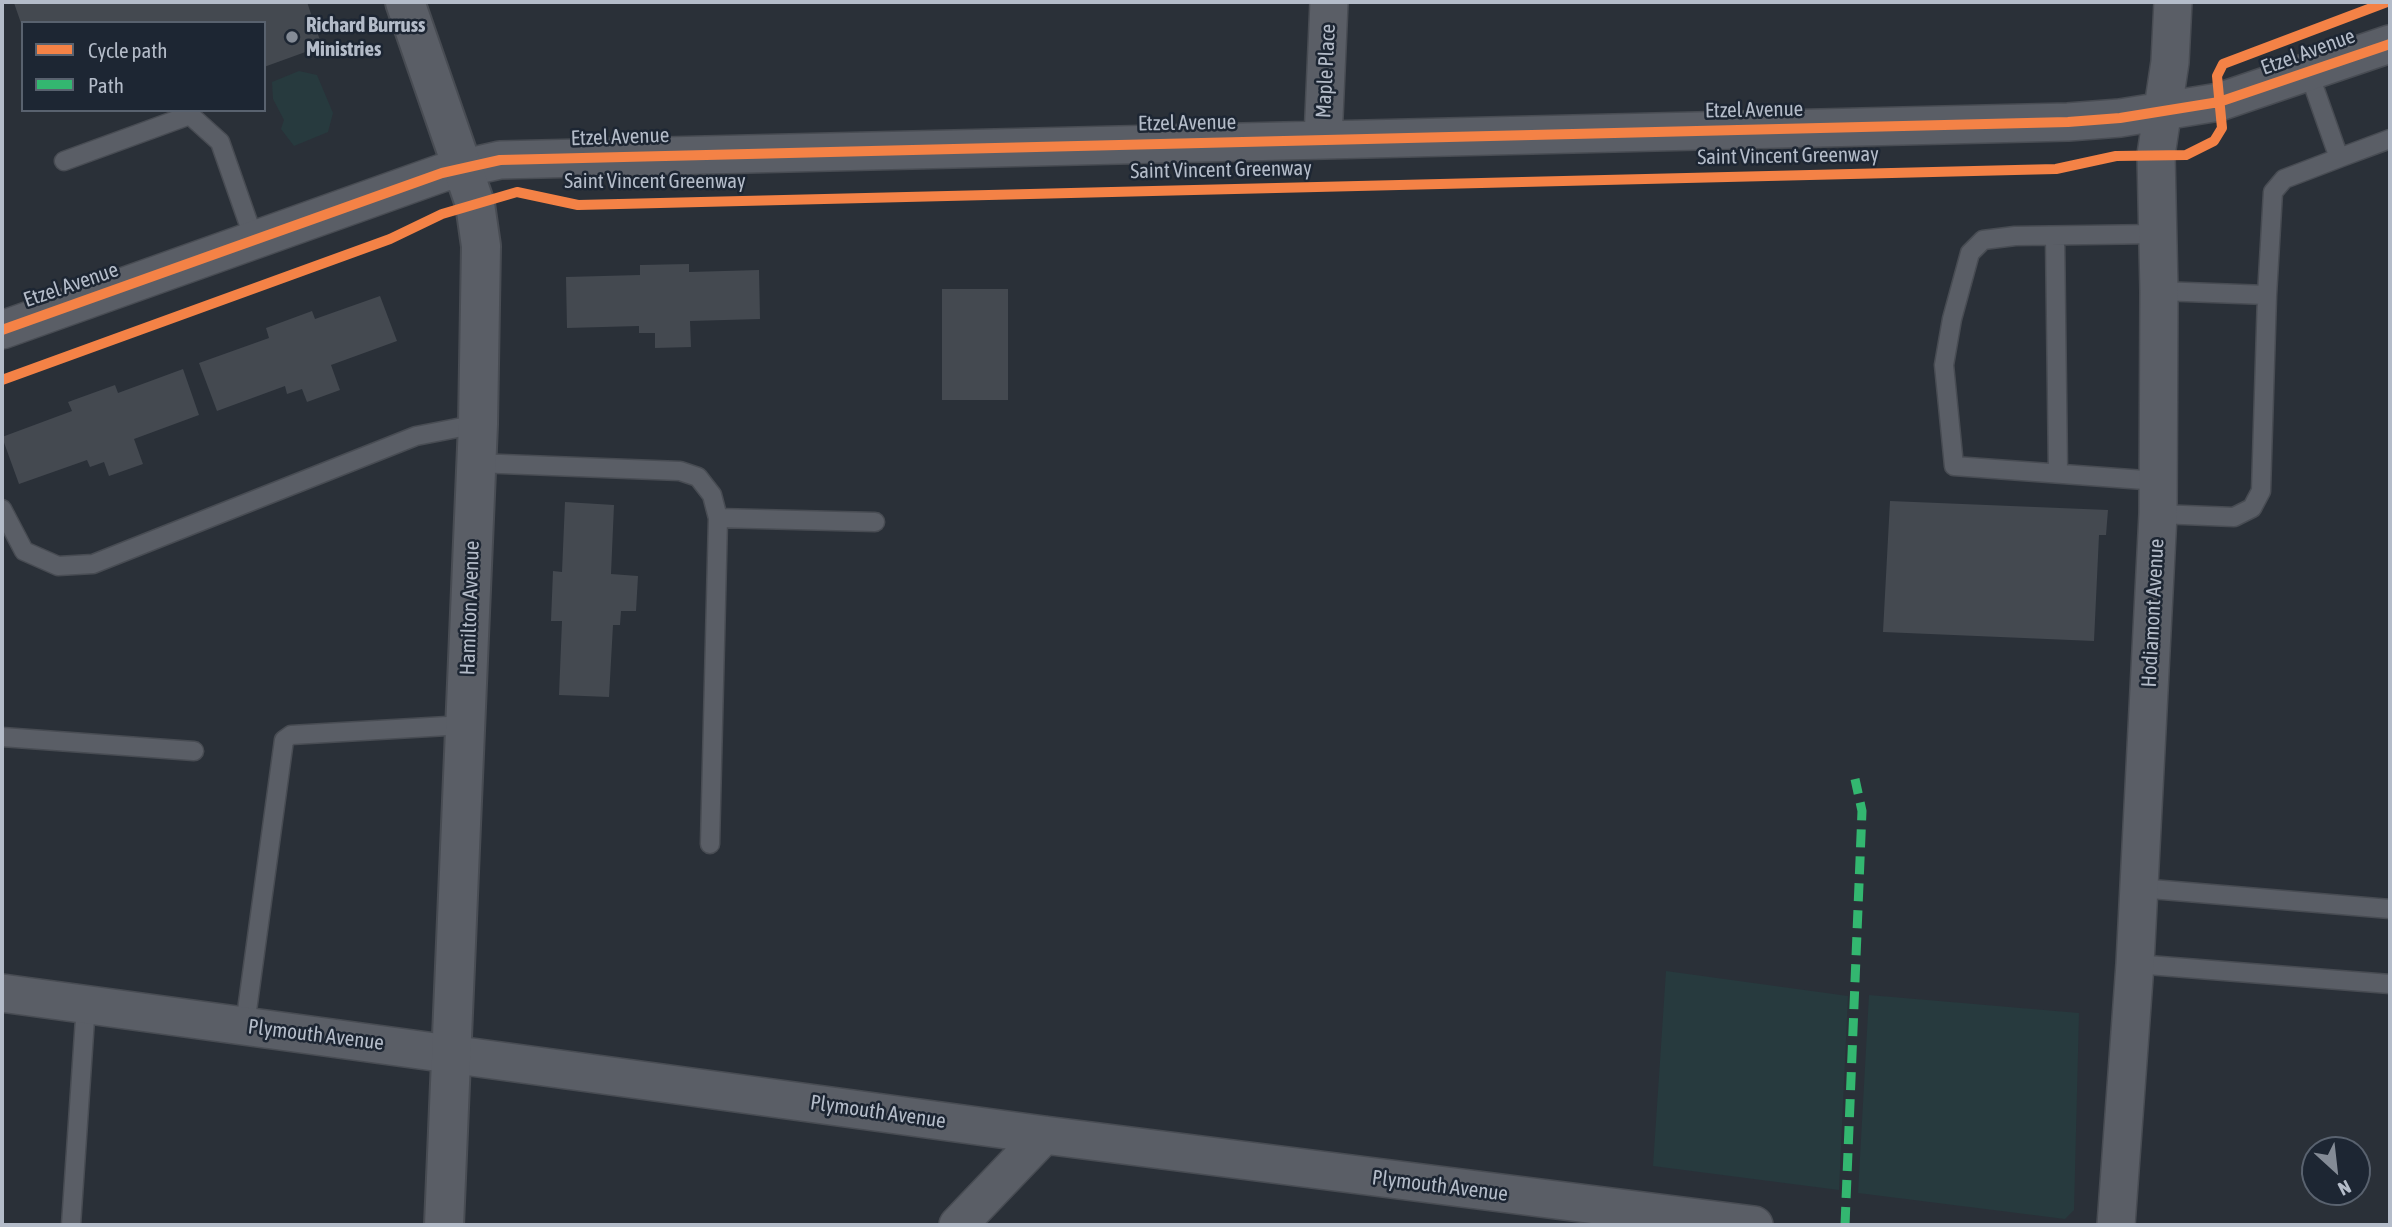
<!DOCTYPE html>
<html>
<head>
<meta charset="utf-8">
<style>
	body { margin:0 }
	#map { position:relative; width:2392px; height:1227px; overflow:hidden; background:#2a3038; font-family:"Asap Condensed",sans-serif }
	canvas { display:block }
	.frame { position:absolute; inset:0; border:4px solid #b4bcc9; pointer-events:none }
	.legend { position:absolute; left:21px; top:21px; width:245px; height:91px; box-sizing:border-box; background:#1d2633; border:2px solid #59626f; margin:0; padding:9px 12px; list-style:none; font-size:21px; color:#b4bcc9 }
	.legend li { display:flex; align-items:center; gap:14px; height:35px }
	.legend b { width:35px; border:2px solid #59626f }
	.north { position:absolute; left:2301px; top:1136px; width:70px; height:70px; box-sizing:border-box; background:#1d2633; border:2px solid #59626f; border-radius:50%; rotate:153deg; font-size:19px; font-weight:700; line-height:28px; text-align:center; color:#b4bcc9 }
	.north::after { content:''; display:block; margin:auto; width:24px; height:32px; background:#848b96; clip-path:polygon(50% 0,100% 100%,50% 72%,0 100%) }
</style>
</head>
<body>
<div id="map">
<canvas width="2392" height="1227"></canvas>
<div class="frame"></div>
<ul class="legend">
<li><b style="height:9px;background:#f48246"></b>Cycle path</li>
<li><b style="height:9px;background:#33b770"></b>Path</li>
</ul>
<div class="north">N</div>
</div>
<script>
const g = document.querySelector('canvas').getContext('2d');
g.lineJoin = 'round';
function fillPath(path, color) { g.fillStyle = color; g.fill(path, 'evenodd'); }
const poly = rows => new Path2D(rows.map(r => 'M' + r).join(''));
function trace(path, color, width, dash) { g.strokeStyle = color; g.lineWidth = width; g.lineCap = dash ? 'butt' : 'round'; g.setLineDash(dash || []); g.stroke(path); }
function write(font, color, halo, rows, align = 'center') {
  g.font = font + ' "Asap Condensed",sans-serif'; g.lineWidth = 5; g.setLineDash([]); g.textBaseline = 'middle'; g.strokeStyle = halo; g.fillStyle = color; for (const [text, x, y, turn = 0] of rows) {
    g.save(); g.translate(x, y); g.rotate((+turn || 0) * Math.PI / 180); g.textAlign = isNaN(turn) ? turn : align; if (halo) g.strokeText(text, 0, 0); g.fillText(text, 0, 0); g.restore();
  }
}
const green = poly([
	[299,71,317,75,333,113,328,132,294,146,281,129,284,120,273,99,272,82],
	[1666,971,1848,996,1839,1190,1653,1166],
	[1869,995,2079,1013,2074,1210,2065,1219,1858,1193]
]);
const building = poly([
	[16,2,307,2,322,46,264,67,264,23,21,23,14,3],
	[689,264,689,272,759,270,760,319,690,321,691,347,655,348,655,333,639,333,639,326,567,328,566,277,640,275,640,265],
	[942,289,1008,289,1008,400,942,400],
	[380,296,397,341,331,365,340,390,307,402,302,389,287,394,285,386,217,411,199,363,269,338,266,328,312,311,315,319],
	[183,369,199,415,134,439,143,464,109,476,104,462,90,467,87,460,19,484,2,437,72,411,68,402,115,385,118,393],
	[1890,501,2108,510,2106,535,2099,535,2094,641,1883,632],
	[565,502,614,505,611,574,638,576,636,611,621,611,620,625,613,625,609,697,559,695,562,621,551,621,553,571,562,572]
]);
const service = poly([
	[2339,158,2390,139],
	[64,161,190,115,220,142,255,242],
	[2158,234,2015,236,1983,240,1970,253,1952,319,1944,365,1954,466,2158,481],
	[2055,236,2058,473],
	[2159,291,2267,295,2273,192,2284,179,2339,158,2309,73],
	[476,463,680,471,698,477,712,495,718,518,710,844],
	[2,509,24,551,58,566,93,564,416,436,478,424],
	[2158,514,2234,517,2252,508,2261,491,2267,295],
	[718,518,875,522],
	[2,737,194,751],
	[2139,888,2390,909],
	[2135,964,2390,984],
	[245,1025,284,740,291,735,465,725],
	[71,1225,86,1004]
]);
const minor = poly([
	[1323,139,1329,2],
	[2,330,442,173,500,160,2068,122,2120,118,2219,102,2390,44],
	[2,993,1044,1135,1754,1225],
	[958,1225,1044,1135],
	[2116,1225,2135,964,2158,514,2159,291,2156,155,2170,62,2173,2]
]);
const tertiary = poly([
	[405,2,475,204,481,246,478,424,444,1225]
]);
const quiet = poly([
	[1845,1225,1862,811,1855,779]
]);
const cycleway = poly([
	[2,330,442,173,500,160,2068,122,2120,118,2219,102,2390,44],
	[2,380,390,239,442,214,517,192,578,205,2056,169,2116,156,2186,155,2214,141,2222,128,2217,76,2223,64,2387,2]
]);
const markers = [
	[292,37,7,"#848b96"]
];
const poiNames = [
	["Richard Burruss",306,25],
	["Ministries",306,49]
];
const streetNames = [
	["Etzel Avenue",2308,52,-20],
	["Maple Place",1326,71,-87],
	["Etzel Avenue",1754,110,-1],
	["Etzel Avenue",1187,123,-1],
	["Etzel Avenue",620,137,-2],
	["Saint Vincent Greenway",1788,156,-1],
	["Saint Vincent Greenway",1221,170,-1],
	["Saint Vincent Greenway",655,181],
	["Etzel Avenue",71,285,-19],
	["Hamilton Avenue",470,608,-88],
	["Hodiamont Avenue",2153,613,-87],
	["Plymouth Avenue",316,1035,7],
	["Plymouth Avenue",878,1112,8],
	["Plymouth Avenue",1440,1186,7]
];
fillPath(green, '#273a3e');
fillPath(building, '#444950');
trace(service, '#484c53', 21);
trace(minor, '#484c53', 40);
trace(tertiary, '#484c53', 42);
trace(service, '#5a5e66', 18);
trace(minor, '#5a5e66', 37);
trace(tertiary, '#5a5e66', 38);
trace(quiet, '#33b770', 9, [18, 9]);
trace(cycleway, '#f48246', 10);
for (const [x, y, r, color] of markers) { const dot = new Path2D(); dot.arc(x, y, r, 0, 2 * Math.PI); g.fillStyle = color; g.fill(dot); trace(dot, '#1d2633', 2.5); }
write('bold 21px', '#b4bcc9', '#1d2633', poiNames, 'left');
write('21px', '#b4bcc9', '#1d2633', streetNames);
</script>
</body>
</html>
